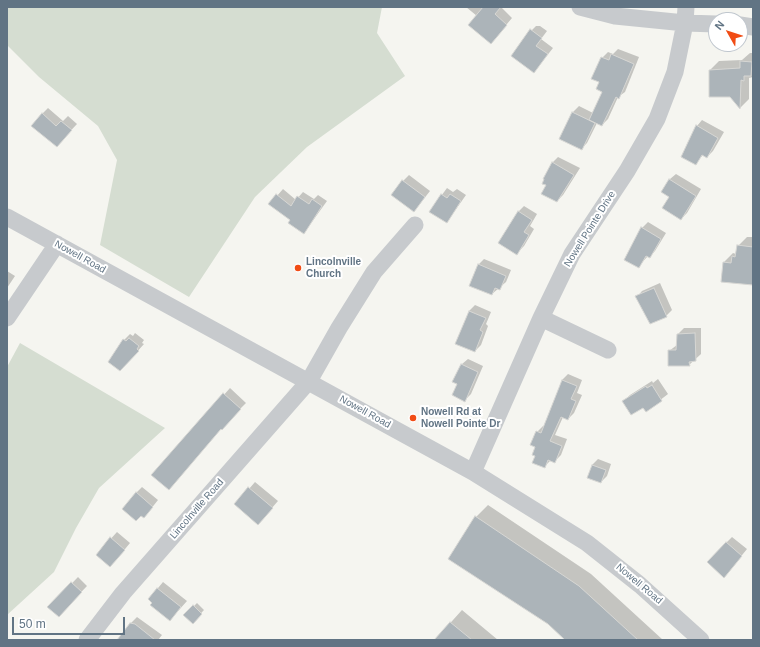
<!DOCTYPE html>
<html>
<head>
<meta charset="utf-8">
<style>
	body { margin:0 }
	#map { position:relative; width:760px; height:647px; overflow:hidden; background:#f5f5f0; font-family:Helvetica,sans-serif }
	canvas { display:block }
	.frame { position:absolute; inset:0; border:8px solid #617484; pointer-events:none }
	.north { position:absolute; left:708px; top:12px; width:40px; height:40px; box-sizing:border-box; background:#fff; border:1px solid #c0c7ce; border-radius:50%; rotate:309deg; font-size:11px; font-weight:700; line-height:16px; text-align:center; color:#617484 }
	.north::after { content:''; display:block; margin:auto; width:14px; height:18px; background:#f14c14; clip-path:polygon(50% 0,100% 100%,50% 72%,0 100%) }
	.scale { position:absolute; left:12px; top:617px; width:113px; height:18px; box-sizing:border-box; border:2px solid #617484; border-top:0; padding-left:5px; font-size:12px; line-height:14px; white-space:nowrap; color:#617484; -webkit-text-stroke:3px #fff; paint-order:stroke }
</style>
</head>
<body>
<div id="map">
<canvas width="760" height="647"></canvas>
<div class="frame"></div>
<div class="north">N</div>
<div class="scale">50 m</div>
</div>
<script>
const g = document.querySelector('canvas').getContext('2d');
g.lineJoin = 'round';
function fillPath(path, color) { g.fillStyle = color; g.fill(path, 'evenodd'); }
const poly = rows => new Path2D(rows.map(r => 'M' + r).join(''));
function trace(path, color, width, dash) { g.strokeStyle = color; g.lineWidth = width; g.lineCap = dash ? 'butt' : 'round'; g.setLineDash(dash || []); g.stroke(path); }
function write(font, color, halo, rows, align = 'center') {
  g.font = font + ' Helvetica,sans-serif'; g.lineWidth = 4; g.setLineDash([]); g.textBaseline = 'middle'; g.strokeStyle = halo; g.fillStyle = color; for (const [text, x, y, turn = 0] of rows) {
    g.save(); g.translate(x, y); g.rotate((+turn || 0) * Math.PI / 180); g.textAlign = isNaN(turn) ? turn : align; if (halo) g.strokeText(text, 0, 0); g.fillText(text, 0, 0); g.restore();
  }
}
const green = poly([
	[7,7,382,7,377,33,405,76,307,147,255,197,189,297,100,245,117,160,98,126,39,77,7,45],
	[20,343,165,428,99,488,76,528,54,572,7,615,7,367]
]);
const shadow = poly([
	[466,7,501,7,512,18,491,43,477,16],
	[536,26,540,26,547,31,541,39,553,48,534,72,530,32],
	[618,49,639,57,625,92,618,97,608,119,602,125,597,123,587,143,581,149,573,112,579,106,593,113,603,91,600,82,602,58,608,52,613,54],
	[750,53,753,53,753,77,749,78,749,99,740,108,730,96,710,96,710,70,719,61,742,60],
	[48,108,63,121,68,116,77,124,62,140,42,114],
	[702,120,724,132,713,151,707,157,703,155,695,164,697,126],
	[558,157,580,168,563,195,557,201,547,185,552,163],
	[676,174,701,189,687,213,681,219,670,197,670,179],
	[409,175,430,191,419,205,403,181],
	[447,188,453,192,457,189,466,195,447,222,430,211],
	[283,189,296,200,303,192,314,199,318,195,327,201,304,233,291,220,270,204],
	[524,206,537,214,530,226,534,229,524,246,518,252,518,212],
	[648,222,666,233,655,251,649,257,648,256,638,267,642,228],
	[747,237,753,237,753,284,724,262,733,253,736,254,738,246],
	[484,259,511,270,506,282,492,294,478,265],
	[7,271,15,276,7,288],
	[660,283,672,310,666,316,637,297,642,291],
	[475,305,491,312,486,324,488,326,481,345,475,351,469,311],
	[684,328,701,328,701,354,689,365,669,351,677,345,678,334],
	[135,333,144,340,142,343,144,344,126,364,109,362,124,340,130,334,133,336],
	[468,359,483,366,471,394,465,400,458,384,462,364],
	[568,374,582,380,577,393,582,395,574,413,568,419,563,417,555,435,567,439,561,455,555,461,551,460,544,467,537,456,537,432,543,426,545,426,562,380],
	[658,379,668,394,646,411,643,406,624,401,630,395,652,381,653,383],
	[230,388,246,403,221,428,153,475],
	[598,459,611,464,607,476,601,482,592,465],
	[255,482,278,501,264,517,236,504],
	[142,487,158,500,150,510,136,493],
	[488,505,591,574,663,640,567,640,476,517],
	[117,532,130,543,116,560,97,554],
	[732,537,747,549,730,570,726,543],
	[78,577,87,586,64,610,49,607],
	[163,582,187,601,170,620,149,599],
	[197,603,204,610,192,623,185,615],
	[462,610,498,640,435,640],
	[137,617,162,635,158,640,128,640,131,623]
]);
const building = poly([
	[483,7,501,7,495,14,507,25,491,44,468,25,483,7],
	[530,29,542,38,536,46,548,54,534,73,511,56,530,29],
	[611,54,634,64,619,99,616,97,602,126,589,120,602,92,596,89,599,82,591,79,601,57,609,60,611,54],
	[740,61,752,62,751,76,744,76,744,81,741,80,740,109,730,97,709,97,709,70,740,68,740,61],
	[572,112,595,123,582,150,559,139,572,112],
	[42,113,56,126,61,121,72,130,57,147,31,126,42,113],
	[696,125,718,138,707,158,702,155,696,165,681,157,696,125],
	[552,162,574,175,557,202,541,194,546,185,542,184,544,179,543,179,552,162],
	[669,179,696,196,681,220,662,208,669,197,661,192,669,179],
	[402,180,425,197,414,212,391,195,402,180],
	[276,194,291,206,297,196,309,204,312,199,322,206,304,234,288,223,290,220,268,204,276,194],
	[441,194,447,198,450,194,461,201,447,223,429,212,441,194],
	[518,211,532,220,524,232,529,235,517,255,498,243,518,211],
	[641,227,661,239,650,258,646,256,639,268,624,260,641,227],
	[737,245,753,247,753,285,721,282,723,262,731,263,732,256,735,257,737,245],
	[478,264,506,276,500,290,495,288,492,295,469,286,478,264],
	[654,288,667,317,650,324,635,296,654,288],
	[469,311,486,318,480,330,483,332,475,352,455,344,469,311],
	[695,333,696,361,689,362,690,366,668,366,668,350,676,350,677,334,695,333],
	[129,338,139,346,137,349,139,351,120,371,108,362,123,339,126,341,129,338],
	[461,364,478,372,465,402,452,395,457,384,452,382,461,364],
	[562,380,577,386,571,399,576,401,568,420,561,417,550,441,562,446,555,463,548,460,545,468,532,463,535,456,532,455,535,447,530,445,536,431,541,433,562,380],
	[652,385,662,401,646,412,643,408,631,415,622,401,646,386,647,388,652,385],
	[223,393,241,409,222,430,221,429,169,490,151,475,223,393],
	[592,465,606,470,601,483,587,478,592,465],
	[248,487,273,508,258,525,234,504,248,487],
	[136,492,153,507,144,518,141,516,136,521,122,509,136,492],
	[475,516,579,586,638,640,565,640,548,624,448,559,475,516],
	[110,537,125,550,110,567,96,555,110,537],
	[726,542,742,556,724,578,707,562,726,542],
	[71,582,82,592,59,617,47,607,71,582],
	[157,588,181,607,170,621,150,605,152,603,148,599,157,588],
	[193,605,202,614,193,624,183,615,193,605],
	[450,622,472,640,434,640,450,622],
	[130,623,135,624,155,640,117,640,130,623]
]);
const minor = poly([
	[580,7,615,16,685,23,716,24],
	[740,25,753,27],
	[7,217,473,472,587,543,640,585,701,640],
	[7,318,57,244],
	[541,318,608,350],
	[473,472,541,318,572,254,627,171,657,119,675,72,685,23,686,7],
	[87,640,123,593,309,381,339,328,374,272,415,225]
]);
const markers = [
	[298,268,4,"#f14c14"],
	[413,418,4,"#f14c14"]
];
const streetNames = [
	["Nowell Pointe Drive",590,229,-58],
	["Nowell Road",80,257,29],
	["Nowell Road",365,412,29],
	["Lincolnville Road",197,509,-49],
	["Nowell Road",639,584,40]
];
const poiNames = [
	["Lincolnville",306,262],
	["Church",306,274],
	["Nowell Rd at",421,412],
	["Nowell Pointe Dr",421,424]
];
fillPath(green, '#d5ddd1');
fillPath(shadow, '#0003');
fillPath(building, '#acb4b9');
trace(building, '#d6d6d3', 1);
trace(minor, '#c7cacd', 17);
for (const [x, y, r, color] of markers) { const dot = new Path2D(); dot.arc(x, y, r, 0, 2 * Math.PI); g.fillStyle = color; g.fill(dot); trace(dot, '#fff', 1.5); }
write('10px', '#617484', '#fff', streetNames);
write('bold 10px', '#617484', '#fff', poiNames, 'left');
</script>
</body>
</html>
